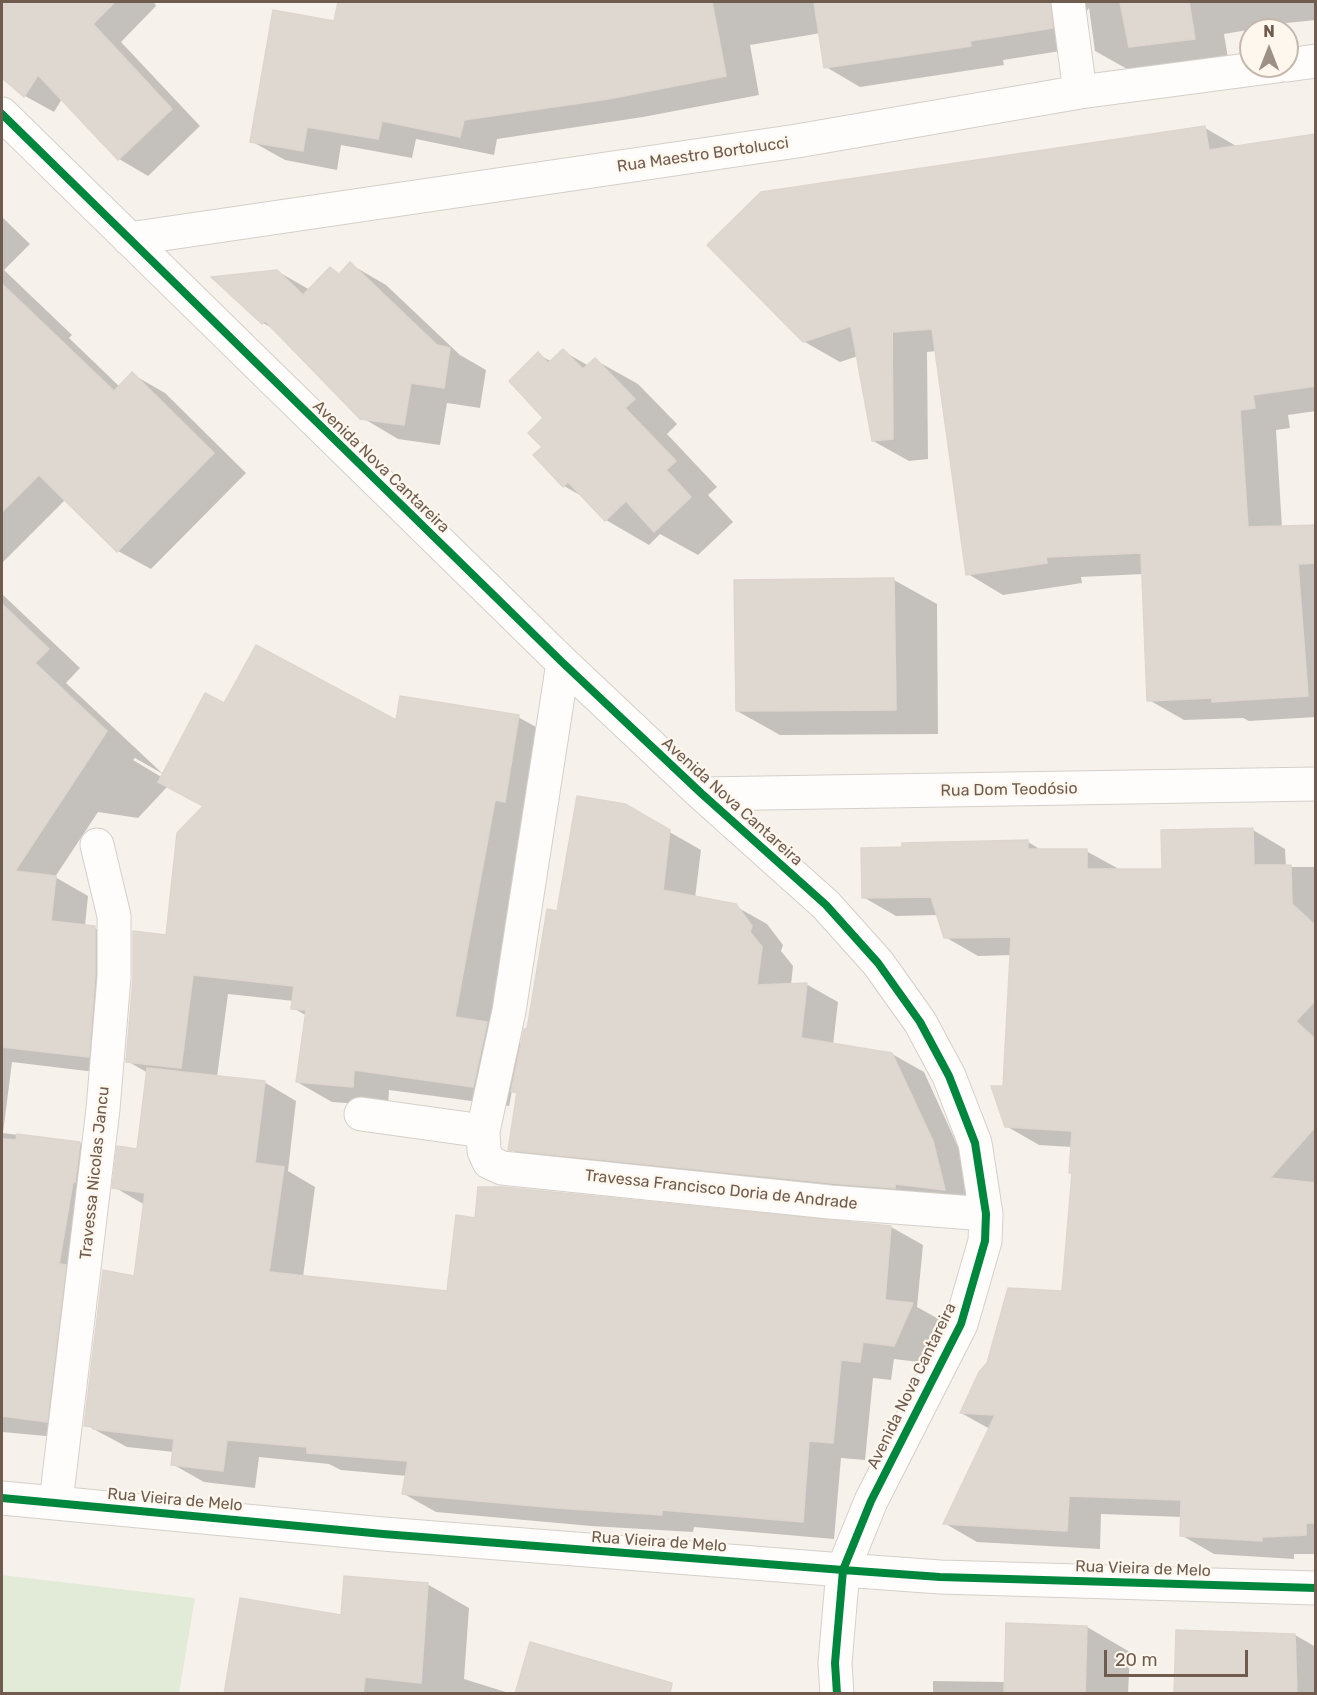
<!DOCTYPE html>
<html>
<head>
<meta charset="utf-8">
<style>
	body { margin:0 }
	#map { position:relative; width:1317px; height:1695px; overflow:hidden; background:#f6f2eb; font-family:Rubik,sans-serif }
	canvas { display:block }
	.frame { position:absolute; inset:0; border:3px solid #705c4e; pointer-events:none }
	.north { position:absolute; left:1239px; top:18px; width:60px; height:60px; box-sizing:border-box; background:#fdf7ed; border:2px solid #c5b9ad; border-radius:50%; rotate:0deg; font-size:16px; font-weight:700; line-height:24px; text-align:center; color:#705c4e }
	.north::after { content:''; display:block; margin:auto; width:21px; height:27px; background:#9f9085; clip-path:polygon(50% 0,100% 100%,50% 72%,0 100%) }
	.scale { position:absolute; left:1104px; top:1650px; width:144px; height:27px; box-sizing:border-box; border:3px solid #705c4e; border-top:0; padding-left:8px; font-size:18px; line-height:21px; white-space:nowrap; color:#705c4e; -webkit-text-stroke:4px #fdf7ed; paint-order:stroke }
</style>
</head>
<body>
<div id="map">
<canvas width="1317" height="1695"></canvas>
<div class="frame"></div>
<div class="north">N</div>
<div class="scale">20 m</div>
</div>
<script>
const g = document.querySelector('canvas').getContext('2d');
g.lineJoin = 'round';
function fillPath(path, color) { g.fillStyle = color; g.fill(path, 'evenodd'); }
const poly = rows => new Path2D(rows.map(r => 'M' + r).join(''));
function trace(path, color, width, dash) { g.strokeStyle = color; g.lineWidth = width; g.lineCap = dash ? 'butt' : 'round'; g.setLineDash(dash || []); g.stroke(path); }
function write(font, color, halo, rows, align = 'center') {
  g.font = font + ' Rubik,sans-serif'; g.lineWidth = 4.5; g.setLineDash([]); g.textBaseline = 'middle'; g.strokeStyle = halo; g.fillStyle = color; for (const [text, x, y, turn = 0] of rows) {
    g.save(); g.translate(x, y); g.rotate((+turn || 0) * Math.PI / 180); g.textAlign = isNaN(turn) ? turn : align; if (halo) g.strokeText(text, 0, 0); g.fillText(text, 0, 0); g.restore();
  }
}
const green = poly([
	[2,1575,195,1598,179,1693,2,1693]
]);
const shadow = poly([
	[2,2,154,2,156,6,121,42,200,126,148,176,119,159,62,99,54,112,25,96,2,76],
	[339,2,1316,2,1316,20,1248,27,1248,30,1224,34,1228,58,1129,70,1095,51,1089,8,1084,15,1086,47,1003,60,1004,65,860,87,826,67,821,33,750,45,759,95,643,117,497,139,494,155,416,139,412,158,341,145,337,170,285,160,251,141,335,23],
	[1205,128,1238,147,1316,135,1316,411,1288,415,1290,428,1276,430,1282,528,1316,527,1316,717,1249,721,1243,718,1184,720,1149,700,1143,574,1081,577,1082,583,1003,595,968,574,937,351,927,352,928,459,909,461,873,441,858,356,840,362,803,341],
	[890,324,893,324,893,378,891,371],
	[2,217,30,244,4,270,72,335,69,338,120,387,132,374,165,393,246,473,151,569,118,551,66,499,2,563],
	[350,264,386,285,460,355,486,370,480,408,447,403,440,445,398,439,361,417,277,331,263,323,215,278,277,271,310,290,331,269,340,274],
	[563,351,589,366,595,360,638,384,677,424,667,434,717,487,708,495,733,522,698,555,660,534,649,545,606,520,585,498,564,486,535,455,544,447,545,418,538,354,552,362],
	[894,580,937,604,938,734,780,735,737,711,735,581],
	[2,594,80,668,66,683,163,774,135,758,133,760,163,778,225,705,397,723,518,717,554,737,492,1027,522,1044,559,913,624,806,701,850,695,898,735,906,767,924,783,945,781,951,793,966,791,985,806,984,838,1002,833,1045,892,1054,924,1072,964,1160,975,1207,542,1167,510,1149,518,1094,512,1091,509,1106,389,1090,388,1106,332,1102,297,1082,307,1016,293,1008,294,1001,228,994,217,1077,264,1082,296,1101,288,1171,315,1187,303,1277,448,1292,476,1220,891,1227,923,1245,917,1307,944,1322,927,1363,894,1359,891,1380,873,1378,865,1460,841,1458,834,1539,694,1527,693,1532,591,1526,436,1512,404,1494,407,1476,341,1470,329,1464,259,1457,255,1488,204,1482,172,1464,174,1452,127,1447,86,1425,136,1277,145,1205,114,1187,139,1150,148,1073,127,1061,167,937,204,807,168,786,138,818,98,812,55,877,88,896,85,926,95,928,127,946,120,1075,12,1062,3,1133,80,1143,112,1162,79,1439,2,1432,2,689,9,678,2,671],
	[1253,830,1285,849,1286,867,1316,867,1316,1554,1294,1554,1294,1559,1214,1554,1181,1535,1182,1517,1101,1514,1100,1549,977,1542,944,1523,990,1429,961,1413,1063,1292,1074,1174,1072,1147,1039,1145,1006,1126,1005,1088,1012,955,978,956,945,937,938,915,896,916,863,897,1028,842,1043,851,1086,851,1119,869,1164,871],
	[427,1584,469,1608,464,1679,512,1694,226,1694,342,1617],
	[1008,1624,1087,1627,1130,1652,1128,1694,933,1694,933,1681,1006,1682],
	[1295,1635,1316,1647,1316,1694,1176,1694]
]);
const building = poly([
	[2,2,115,2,93,24,172,109,118,160,38,75,24,97,2,78,2,2],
	[338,2,712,2,726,76,608,99,464,120,460,137,382,121,378,139,307,127,303,151,250,142,273,10,334,21,338,2],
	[814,2,1050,2,1053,28,970,41,971,46,824,68,814,2],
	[1120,2,1189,2,1195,39,1129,47,1120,2],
	[1205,126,1209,150,1316,134,1316,386,1253,395,1255,408,1240,410,1248,527,1316,525,1316,563,1298,564,1308,696,1212,702,1212,698,1147,701,1141,553,1046,557,1047,563,966,575,932,329,892,332,893,439,872,441,851,326,803,342,707,245,761,192,1205,126],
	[350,262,437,345,450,348,444,388,411,383,404,425,360,419,265,321,262,324,211,277,277,270,303,295,330,267,339,274,350,262],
	[2,284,114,391,132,372,214,453,117,552,39,475,2,512,2,284],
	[563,349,583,369,595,358,635,399,625,408,676,461,666,470,691,497,654,532,626,501,605,521,568,482,563,487,533,455,542,447,528,433,543,418,509,381,538,352,548,363,563,349],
	[894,578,896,710,736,711,734,580,894,578],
	[2,604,49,649,35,663,107,731,15,871,56,876,51,921,95,926,95,976,89,1057,2,1047,2,604],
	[256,645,396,720,400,696,519,715,505,802,495,800,455,1017,487,1022,473,1087,354,1070,353,1087,296,1082,306,1010,291,1009,294,986,193,975,181,1068,126,1062,133,979,133,931,166,935,177,833,203,806,158,782,205,693,224,703,256,645],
	[577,796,625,804,670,830,663,890,736,904,752,926,750,932,762,947,757,985,807,983,801,1038,892,1053,933,1141,945,1190,895,1184,895,1188,832,1183,508,1150,517,1092,511,1092,524,1029,527,1029,547,909,557,911,577,796],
	[1253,828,1254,865,1291,865,1292,904,1314,924,1316,1000,1296,1021,1316,1040,1316,1126,1270,1178,1316,1183,1316,1523,1306,1523,1306,1535,1262,1537,1262,1541,1180,1536,1181,1500,1069,1496,1067,1531,943,1524,995,1415,960,1413,979,1372,987,1363,1008,1288,1062,1291,1072,1173,1069,1173,1072,1131,1005,1127,991,1086,1003,1086,1011,937,944,938,931,897,862,898,861,848,902,847,902,843,1028,840,1028,849,1087,849,1087,869,1162,869,1161,830,1253,828],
	[147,1068,265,1081,255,1163,284,1167,269,1272,447,1291,456,1215,475,1218,478,1187,503,1187,891,1226,885,1300,913,1303,894,1346,863,1342,860,1362,841,1360,833,1443,809,1441,803,1522,662,1510,662,1515,557,1508,402,1494,408,1461,307,1453,307,1447,227,1440,223,1471,171,1465,174,1439,93,1429,93,1427,84,1426,103,1270,134,1276,145,1193,112,1188,117,1146,137,1149,147,1068],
	[17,1134,80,1142,75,1182,73,1182,59,1264,66,1265,47,1422,2,1416,2,1139,16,1140,17,1134],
	[344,1576,428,1583,421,1683,365,1677,363,1694,224,1694,240,1598,341,1615,344,1576],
	[1006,1623,1087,1626,1085,1694,1004,1694,1006,1623],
	[1176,1630,1295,1634,1297,1694,1174,1694,1176,1630],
	[530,1642,672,1683,670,1694,515,1694,530,1642]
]);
const minor = poly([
	[1068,2,1080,92],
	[1287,65,1316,61],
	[2,114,563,663,702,794,826,905,878,963,920,1022,949,1076,975,1143,986,1214,985,1241,961,1324,871,1501,843,1570,835,1663,837,1694],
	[129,239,797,141,1080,92,1277,66],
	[563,663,509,1011,483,1131,484,1151,489,1162,502,1168,830,1202,986,1214],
	[702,794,1316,784],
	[361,1114,483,1131],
	[2,1498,383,1534,843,1570,940,1577,1316,1588],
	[56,1502,103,1109,114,977,114,916,97,845]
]);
const cycleway = poly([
	[2,114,563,663,702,794,826,905,878,963,920,1022,949,1076,975,1143,986,1214,985,1241,961,1324,871,1501,843,1570,835,1663,837,1694],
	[2,1498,383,1534,843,1570,940,1577,1316,1588]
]);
const streetNames = [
	["Rua Maestro Bortolucci",703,155,-8],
	["Avenida Nova Cantareira",381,467,44],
	["Rua Dom Teodósio",1009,790,-1],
	["Avenida Nova Cantareira",732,802,42],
	["Travessa Nicolas Jancu",95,1173,-84],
	["Travessa Francisco Doria de Andrade",721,1190,6],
	["Avenida Nova Cantareira",912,1386,-64],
	["Rua Vieira de Melo",175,1500,5],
	["Rua Vieira de Melo",659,1542,4],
	["Rua Vieira de Melo",1143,1569,2]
];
fillPath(green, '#e2ebd7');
fillPath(shadow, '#0003');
fillPath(building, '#dfd8d1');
trace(building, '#ded6ce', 1.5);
trace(minor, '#d5cfc9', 35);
trace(minor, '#fefdfc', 33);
trace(cycleway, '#00873e', 8);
write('16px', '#705c4e', '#fdf7ed', streetNames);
</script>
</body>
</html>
